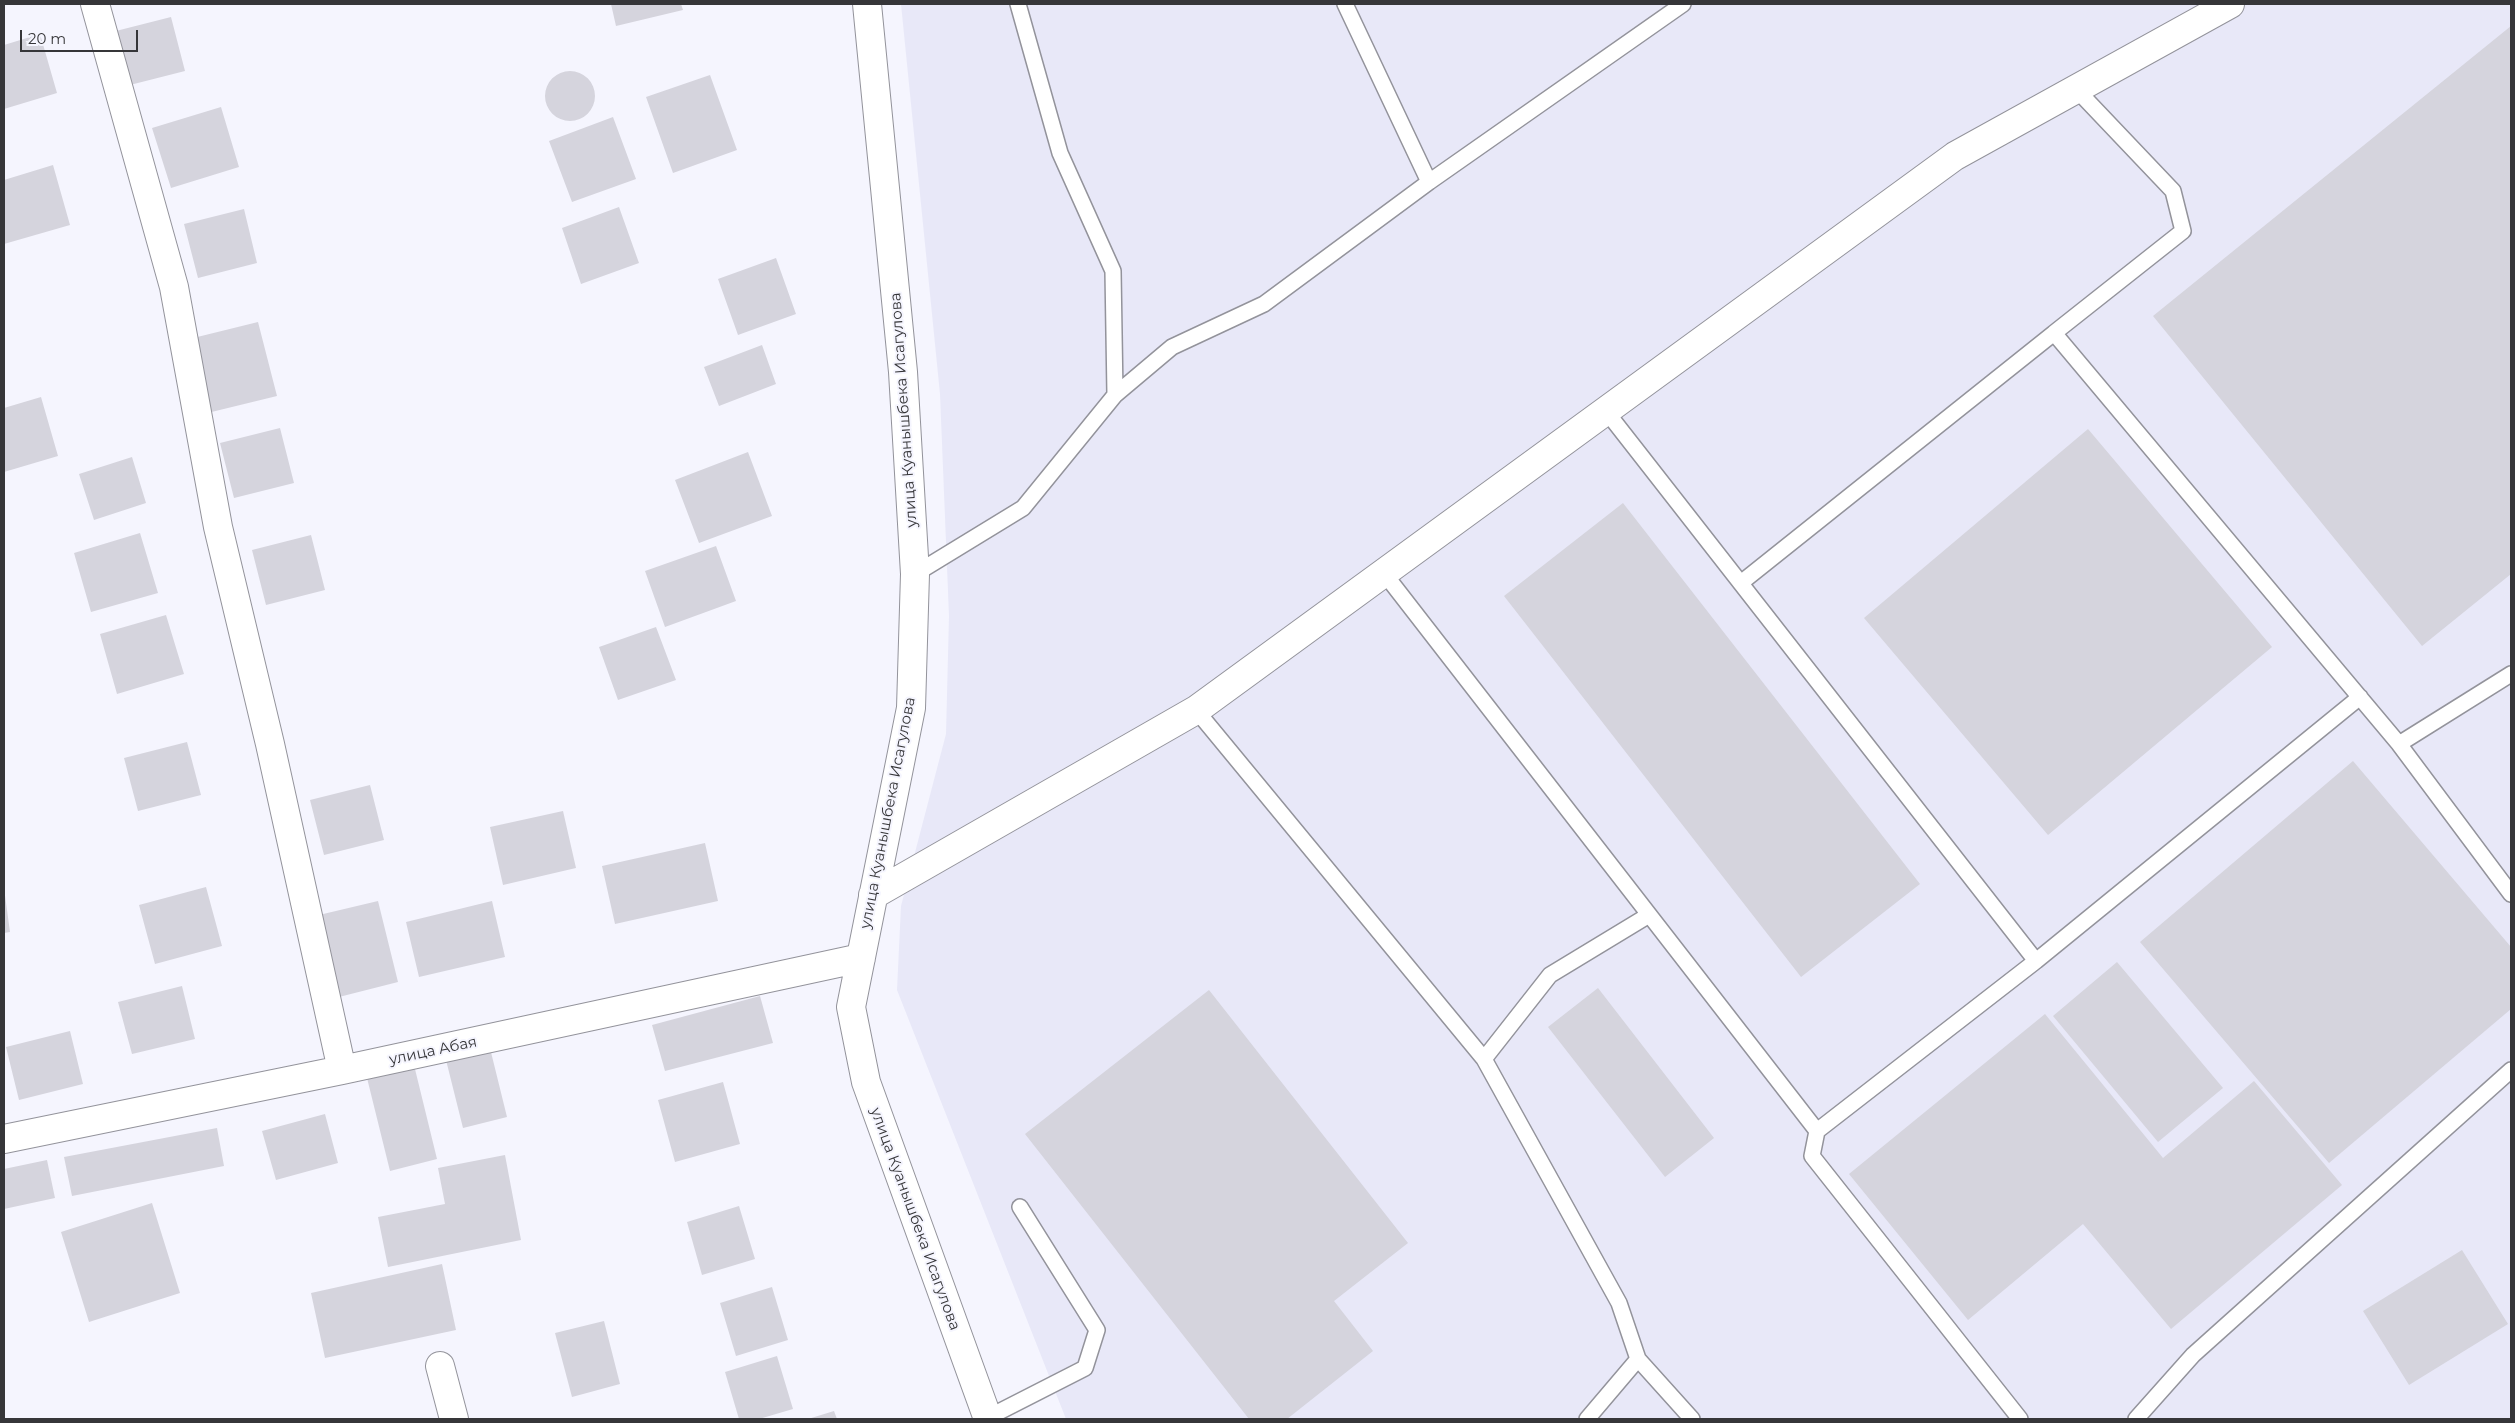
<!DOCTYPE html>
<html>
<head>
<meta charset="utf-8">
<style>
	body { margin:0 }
	#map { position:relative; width:2515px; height:1423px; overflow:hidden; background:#f5f5fe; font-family:Montserrat,sans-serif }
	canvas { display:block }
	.frame { position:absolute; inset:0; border:5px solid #363639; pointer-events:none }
	.scale { position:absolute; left:20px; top:30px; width:118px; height:22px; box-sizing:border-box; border:2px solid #363639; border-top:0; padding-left:6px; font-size:15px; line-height:18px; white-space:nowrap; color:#363639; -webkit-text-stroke:4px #f5f5fe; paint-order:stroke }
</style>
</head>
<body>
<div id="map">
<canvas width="2515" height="1423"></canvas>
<div class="frame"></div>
<div class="scale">20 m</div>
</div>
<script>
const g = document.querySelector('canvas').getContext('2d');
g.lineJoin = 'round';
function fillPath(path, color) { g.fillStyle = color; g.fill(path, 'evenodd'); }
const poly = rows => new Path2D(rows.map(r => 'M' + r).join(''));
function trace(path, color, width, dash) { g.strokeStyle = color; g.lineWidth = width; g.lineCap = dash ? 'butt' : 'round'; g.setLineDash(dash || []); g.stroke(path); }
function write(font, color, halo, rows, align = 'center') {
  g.font = font + ' Montserrat,sans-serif'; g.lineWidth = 4; g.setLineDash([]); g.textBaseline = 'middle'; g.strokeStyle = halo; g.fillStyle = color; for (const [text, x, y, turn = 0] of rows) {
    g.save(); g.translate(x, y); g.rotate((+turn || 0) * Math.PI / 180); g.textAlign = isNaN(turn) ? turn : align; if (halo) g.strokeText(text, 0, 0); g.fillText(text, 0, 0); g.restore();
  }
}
const built = poly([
	[901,4,2511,4,2511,1419,1066,1419,897,990,901,906,946,734,949,616,940,394]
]);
const building = poly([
	[611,4,681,4,683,10,616,26],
	[171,17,185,71,126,86,112,32],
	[2511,26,2511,574,2422,646,2153,316],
	[40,34,57,93,4,109,4,45],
	'545 96a25 25 0 1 1 50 0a25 25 0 1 1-50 0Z',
	[710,75,737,150,673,173,646,97],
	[221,107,239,167,171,188,152,128],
	[613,117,636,179,572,202,549,141],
	[53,165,70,225,4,244,4,180],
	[619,207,639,263,581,284,562,228],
	[244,209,257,263,198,278,184,224],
	[776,258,796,314,738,335,718,279],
	[258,322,277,396,191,417,173,343],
	[762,345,776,384,719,406,704,367],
	[41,397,58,456,4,472,4,408],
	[280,428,294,483,234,498,220,443],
	[2088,429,2272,647,2048,835,1864,618],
	[748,452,772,516,699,543,675,480],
	[132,457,146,503,94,520,79,474],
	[1623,503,1920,884,1801,977,1504,596],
	[140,533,158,593,91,612,74,553],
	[311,535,325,590,266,605,252,550],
	[716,546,736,601,665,627,645,571],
	[166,615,184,674,117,694,100,634],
	[656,627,676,680,618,700,599,647],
	[187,742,201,795,138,811,124,758],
	[2353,761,2511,947,2511,1009,2329,1163,2140,942],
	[370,785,384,840,324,855,310,800],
	[563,811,576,868,503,885,490,827],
	[705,843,718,901,615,924,602,866],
	[206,887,222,946,155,964,139,905],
	[4,888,10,932,4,933],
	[378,901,398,982,339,997,319,915],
	[492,901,505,957,419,977,406,922],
	[2117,962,2223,1088,2158,1142,2053,1016],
	[182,986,195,1039,132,1054,118,1002],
	[1598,988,1714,1138,1665,1177,1548,1027],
	[1209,990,1408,1243,1334,1301,1373,1351,1287,1419,1249,1419,1025,1134],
	[760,996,773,1043,665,1071,652,1025],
	[2045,1014,2163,1158,2254,1081,2342,1185,2171,1329,2083,1224,1968,1320,1849,1174],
	[70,1031,83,1084,19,1100,6,1047],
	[489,1044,507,1117,463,1128,445,1056],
	[414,1065,437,1159,390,1171,367,1078],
	[723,1082,740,1144,675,1162,658,1100],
	[325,1114,338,1163,276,1180,262,1131],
	[217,1128,224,1166,72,1196,64,1157],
	[505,1155,521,1240,388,1267,378,1217,445,1204,438,1168],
	[47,1160,55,1198,4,1209,4,1169],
	[152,1203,180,1293,89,1322,61,1232],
	[739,1206,755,1259,702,1275,687,1222],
	[2462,1250,2508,1324,2409,1385,2363,1311],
	[442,1264,456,1330,325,1358,311,1293],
	[772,1287,788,1340,736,1356,720,1303],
	[604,1321,620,1384,572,1397,555,1333],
	[777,1356,793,1409,759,1419,739,1419,725,1372],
	[834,1411,837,1419,808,1419]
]);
const lane = poly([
	[1018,4,1060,153,1113,271,1115,395],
	[1345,4,1429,182],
	[2054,333,2183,231,2173,191,2076,89],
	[1606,411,2036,961],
	[1384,573,1817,1131,2036,961,2360,697],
	[915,574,1023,508,1115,395,1172,347,1264,304,1429,182,1683,4],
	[1742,582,2054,333,2399,744,2511,894],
	[1196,710,1484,1059],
	[2399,744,2511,674],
	[1817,1131,1812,1156,2020,1419],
	[1638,1359,1692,1419],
	[987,1418,1085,1368,1097,1330,1020,1207],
	[1587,1419,1638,1359,1619,1303,1484,1059,1550,975,1649,915],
	[2136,1419,2193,1355,2511,1070]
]);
const street = poly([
	[95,4,174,287,218,527,270,744,342,1070],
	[867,4,903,372,915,574,911,708,851,1007,866,1082,988,1419],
	[873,895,1196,710,1955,156,2230,4],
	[4,1139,342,1070,861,958],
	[440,1366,454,1419]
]);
const streetNames = [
	["улица Куанышбека Исагулова",904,410,-94],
	["улица Куанышбека Исагулова",888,813,-79],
	["улица Абая",433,1051,-12],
	["улица Куанышбека Исагулова",915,1219,70]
];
fillPath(built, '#e8e8f8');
fillPath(building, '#d5d4dd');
trace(lane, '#93939b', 18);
trace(street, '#93939b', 30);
trace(lane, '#fff', 15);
trace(street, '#fff', 28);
write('15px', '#363639', '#f5f5fe', streetNames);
</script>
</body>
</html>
